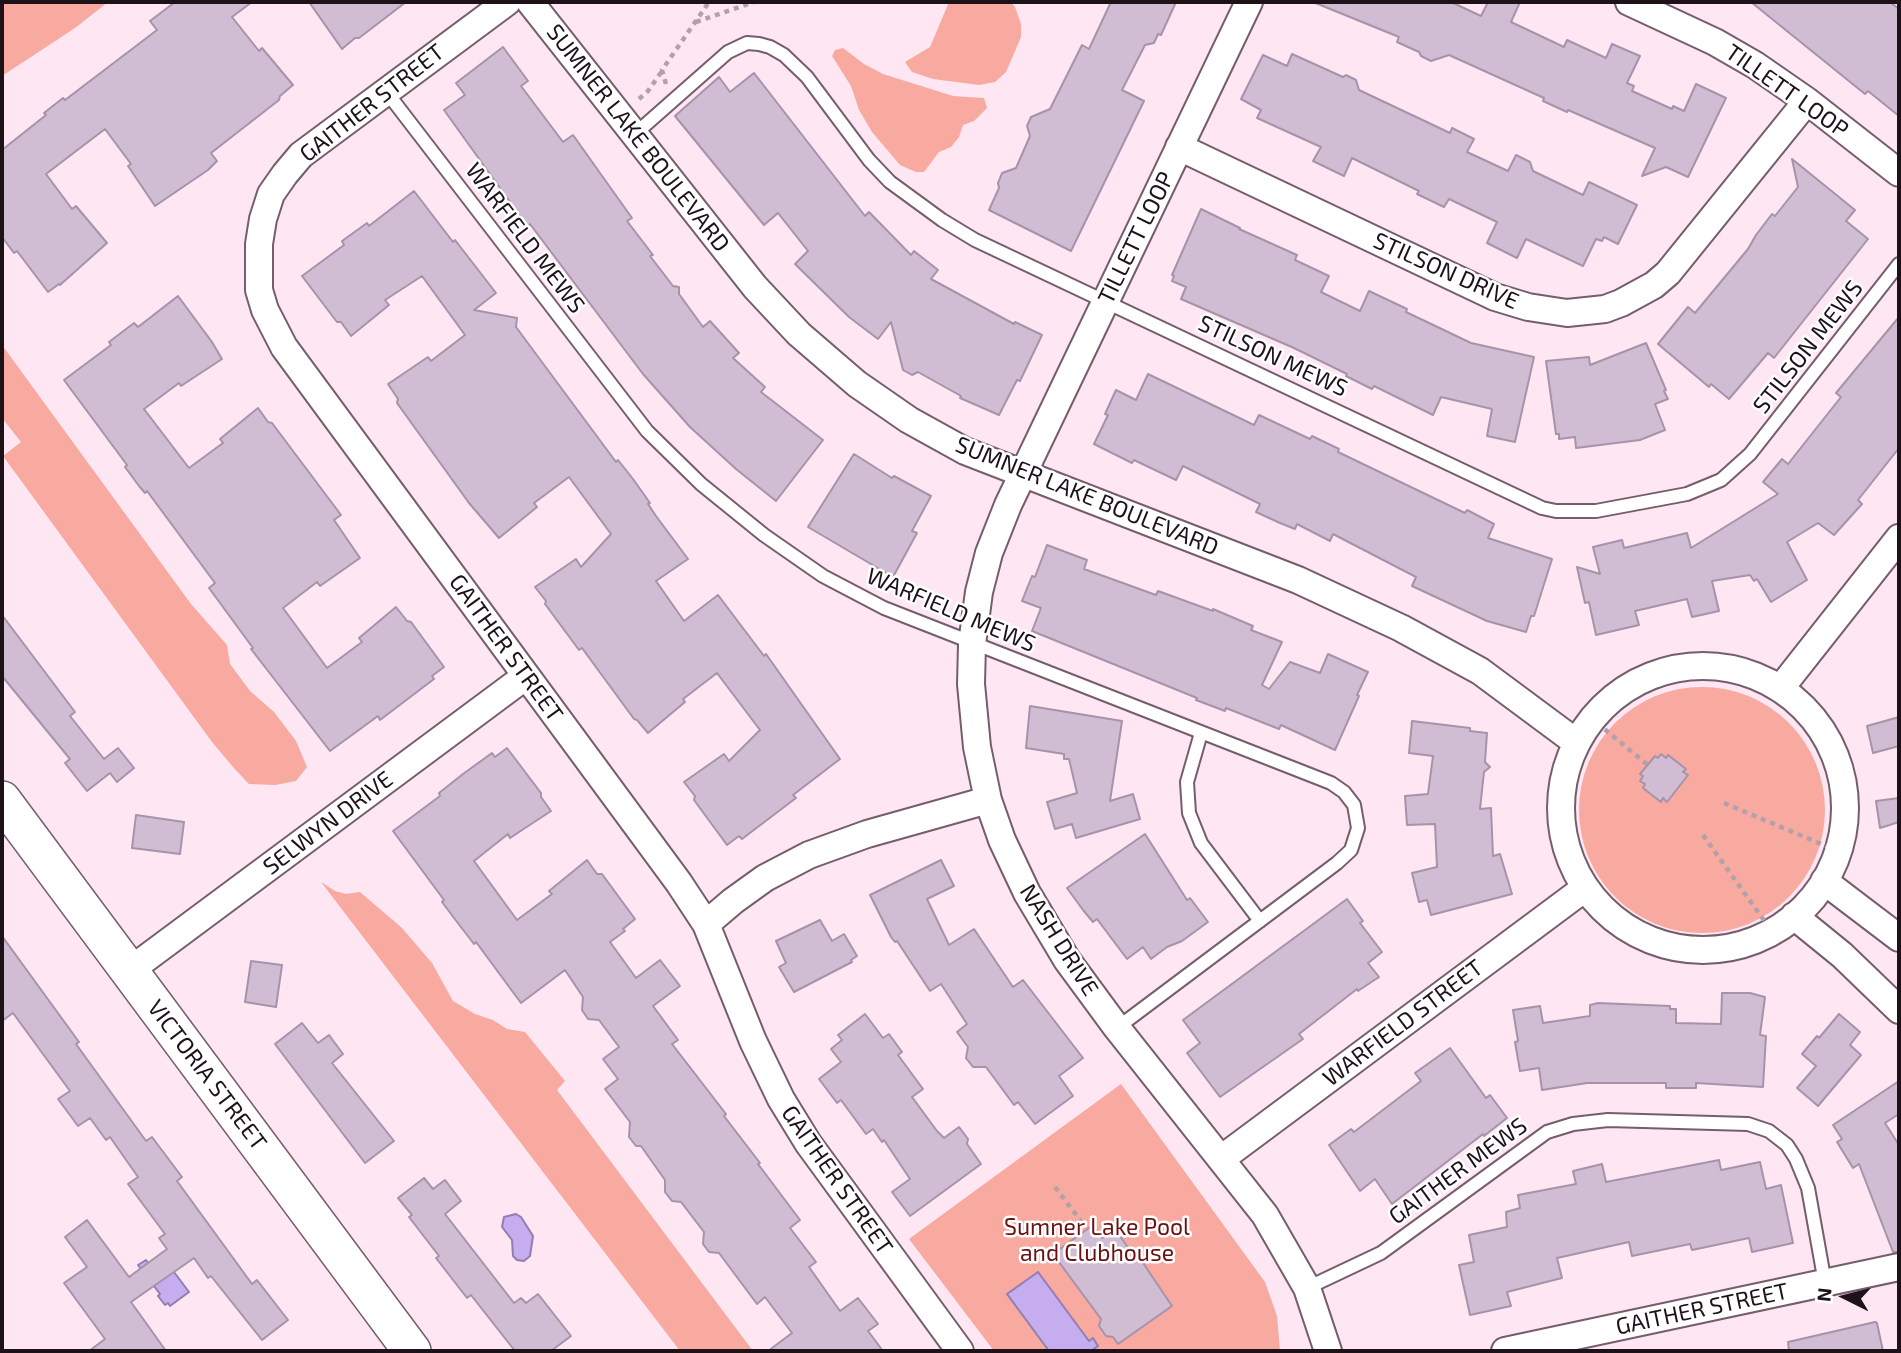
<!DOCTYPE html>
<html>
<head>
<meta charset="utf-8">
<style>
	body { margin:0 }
	#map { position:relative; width:1901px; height:1353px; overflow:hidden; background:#fee7f3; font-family:"Exo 2",sans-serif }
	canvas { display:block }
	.frame { position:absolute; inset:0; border:4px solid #1c1218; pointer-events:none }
	.north { position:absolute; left:1810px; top:1262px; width:70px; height:70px; -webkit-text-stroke:5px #fff; paint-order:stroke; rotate:276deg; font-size:19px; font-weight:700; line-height:28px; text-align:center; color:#1c1218 }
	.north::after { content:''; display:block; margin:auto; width:24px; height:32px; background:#1c1218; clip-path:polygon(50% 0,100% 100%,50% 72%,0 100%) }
</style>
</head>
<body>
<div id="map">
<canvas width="1901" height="1353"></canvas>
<div class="frame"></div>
<div class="north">N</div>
</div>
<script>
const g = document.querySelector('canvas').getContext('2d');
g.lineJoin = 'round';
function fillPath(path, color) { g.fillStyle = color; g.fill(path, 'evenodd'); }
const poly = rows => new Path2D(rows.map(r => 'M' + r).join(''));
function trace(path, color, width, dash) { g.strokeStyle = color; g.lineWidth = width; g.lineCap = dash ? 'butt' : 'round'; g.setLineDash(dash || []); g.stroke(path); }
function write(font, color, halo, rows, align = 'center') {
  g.font = font + ' "Exo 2",sans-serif'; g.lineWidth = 5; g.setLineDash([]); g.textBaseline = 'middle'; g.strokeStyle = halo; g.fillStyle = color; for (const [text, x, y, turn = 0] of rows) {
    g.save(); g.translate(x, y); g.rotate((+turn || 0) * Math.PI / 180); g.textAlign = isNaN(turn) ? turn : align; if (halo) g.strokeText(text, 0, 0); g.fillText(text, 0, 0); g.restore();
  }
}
const green = poly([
	[2,2,108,2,75,28,2,76],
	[949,2,1011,2,1015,7,1021,24,1021,37,1006,72,995,82,979,85,933,79,912,72,905,62,930,47],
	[843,48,864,64,883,74,953,96,984,98,987,108,974,121,963,125,959,137,951,147,939,152,924,172,916,172,900,165,872,132,859,110,851,86,832,56,835,50],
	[2,345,191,604,227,645,230,664,250,691,274,712,296,741,307,767,296,781,275,785,249,784,233,767,212,742,3,456,21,442,2,418],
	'1579 810a123 123 0 1 1 246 0a123 123 0 1 1-246 0Z',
	[321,882,335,891,346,894,360,892,402,928,432,963,453,1001,475,1014,493,1020,507,1029,525,1032,565,1081,557,1090,753,1351,680,1351],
	[1121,1084,1265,1282,1277,1316,1280,1351,994,1351,909,1239]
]);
const water = poly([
	[516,1214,521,1217,533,1236,530,1256,524,1261,517,1260,513,1256,512,1240,502,1227,504,1217,516,1214],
	[162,1256,189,1292,170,1306,168,1303,165,1305,158,1296,160,1294,138,1265,146,1260,149,1264,162,1256],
	[1038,1272,1089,1341,1093,1338,1098,1346,1091,1351,1049,1351,1007,1294,1038,1272]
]);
const building = poly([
	[175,2,252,2,232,17,259,51,262,48,293,85,280,96,279,100,211,153,217,161,208,170,155,206,128,166,131,164,105,129,46,174,72,209,76,206,107,243,60,285,59,284,48,292,17,251,14,253,2,237,2,150,46,115,44,113,63,98,65,100,157,30,150,21,175,2],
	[309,2,406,2,359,38,355,38,342,49,309,2],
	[1111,2,1176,2,1161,35,1158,34,1154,43,1145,45,1122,90,1144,101,1071,251,989,210,999,188,998,183,1002,173,1016,168,1030,136,1027,126,1031,117,1050,109,1082,45,1089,49,1111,2],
	[1313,2,1451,2,1481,16,1488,2,1520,2,1511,22,1564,47,1567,40,1606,58,1612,44,1640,56,1627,83,1634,86,1632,91,1672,109,1673,106,1684,111,1696,84,1726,98,1688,177,1666,167,1642,176,1655,148,1568,110,1567,112,1543,101,1544,98,1449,55,1431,61,1421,56,1419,52,1397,42,1399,37,1313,2],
	[1751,2,1890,2,1899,9,1899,116,1868,91,1865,94,1751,2],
	[503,47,528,81,521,86,563,142,573,135,632,218,627,221,653,255,650,256,673,286,679,287,679,294,703,327,710,321,739,353,733,358,765,387,761,392,823,440,776,501,736,469,690,427,643,374,530,224,528,227,444,110,465,95,456,83,503,47],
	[1292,54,1343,77,1346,75,1356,80,1359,90,1450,133,1452,128,1474,139,1467,152,1508,171,1516,155,1530,162,1533,171,1583,195,1589,182,1637,205,1618,244,1604,237,1602,241,1596,239,1583,266,1526,239,1517,258,1487,243,1497,222,1449,199,1444,207,1417,194,1419,191,1352,158,1344,176,1313,161,1321,147,1257,118,1261,110,1241,99,1263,55,1287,66,1292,54],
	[754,73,865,216,869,212,911,255,914,251,938,270,931,279,1014,324,1015,322,1042,335,1020,381,1017,380,999,415,960,398,961,396,918,372,912,375,903,370,891,322,878,339,849,317,795,264,808,251,778,213,764,225,675,116,719,77,730,92,754,73],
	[1792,159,1855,210,1846,221,1868,239,1774,358,1768,353,1729,399,1711,384,1709,387,1658,344,1688,307,1695,313,1748,249,1756,235,1772,214,1775,216,1798,187,1792,159],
	[414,191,453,242,455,240,496,293,474,310,517,318,516,327,616,462,618,460,633,479,650,503,648,504,656,516,688,559,656,581,684,621,718,595,764,656,766,654,840,759,793,795,796,798,742,839,739,836,727,845,694,800,695,796,684,782,724,754,729,761,760,730,717,673,683,699,685,702,648,733,637,720,634,719,582,648,579,650,545,604,546,601,535,587,576,559,581,567,611,534,569,477,534,503,537,507,499,538,469,503,397,403,398,399,388,384,428,357,431,361,465,335,422,276,385,300,389,305,351,336,341,322,337,322,302,276,344,245,342,241,367,223,369,226,414,191],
	[1201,209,1240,228,1239,229,1297,255,1295,260,1329,276,1321,292,1360,311,1369,291,1407,309,1406,312,1471,343,1534,357,1515,442,1487,436,1492,409,1441,397,1433,415,1374,386,1372,389,1346,376,1347,374,1294,348,1181,299,1186,287,1172,281,1174,276,1172,275,1201,209],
	[178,296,212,342,222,359,181,386,179,383,144,409,189,468,223,443,220,439,258,408,268,422,272,423,341,515,334,520,360,558,320,586,317,582,283,608,327,668,362,642,359,638,396,607,407,621,411,622,444,667,432,676,434,679,380,720,378,716,330,751,251,649,253,648,209,588,215,583,147,491,145,493,139,486,125,467,127,465,64,380,111,345,109,342,134,323,138,327,178,296],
	[1899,317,1899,448,1858,500,1862,504,1834,535,1818,523,1787,542,1807,580,1771,602,1757,579,1754,581,1750,575,1712,581,1719,611,1692,617,1687,599,1635,611,1639,625,1596,635,1589,602,1585,603,1577,567,1600,574,1593,547,1622,540,1624,548,1687,533,1691,548,1778,494,1763,482,1782,459,1788,464,1841,397,1836,393,1899,317],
	[1646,343,1666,390,1664,391,1668,399,1655,404,1665,430,1640,440,1576,448,1575,437,1559,439,1559,434,1556,434,1546,361,1589,357,1590,365,1646,343],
	[1148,374,1254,425,1259,415,1310,439,1312,436,1339,449,1338,452,1415,489,1465,513,1467,510,1494,524,1488,538,1552,559,1534,616,1531,616,1526,632,1487,621,1412,586,1416,577,1333,534,1330,541,1297,524,1295,529,1280,523,1256,512,1260,504,1183,466,1176,480,1134,460,1132,463,1094,444,1108,415,1105,414,1116,390,1136,400,1148,374],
	[854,454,892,478,894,476,931,496,912,531,917,533,893,577,808,527,854,454],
	[1047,545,1087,560,1084,569,1156,595,1158,591,1213,611,1213,609,1253,626,1251,630,1282,642,1262,685,1269,689,1290,662,1320,673,1328,654,1368,672,1357,695,1359,696,1335,750,1281,725,1279,729,1226,708,1225,711,1196,700,1197,698,1032,631,1041,608,1022,601,1032,576,1035,577,1047,545],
	[2,615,75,712,70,716,104,759,118,748,134,768,117,782,110,773,87,791,65,763,70,759,2,676,2,615],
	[1030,706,1122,721,1110,801,1133,794,1140,819,1076,838,1072,824,1055,829,1047,802,1077,793,1069,759,1064,759,1064,754,1026,748,1030,706],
	[1899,717,1899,746,1873,753,1867,726,1899,717],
	[1412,721,1470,728,1470,731,1487,733,1485,762,1490,767,1484,772,1480,809,1491,808,1493,856,1500,854,1512,894,1431,915,1427,900,1419,902,1412,873,1437,867,1435,824,1407,825,1405,796,1428,794,1433,756,1409,753,1412,721],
	[507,748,541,793,541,797,551,811,510,838,508,834,474,861,517,920,552,894,549,891,587,860,597,874,602,874,635,919,623,929,625,931,610,942,636,978,660,960,680,986,653,1006,678,1040,672,1044,726,1114,724,1116,760,1163,758,1164,800,1220,790,1228,816,1262,809,1267,840,1311,858,1298,878,1324,868,1331,883,1351,768,1351,792,1333,765,1297,757,1304,719,1253,709,1252,703,1244,704,1232,681,1202,672,1201,665,1192,665,1180,641,1146,636,1146,629,1137,630,1122,605,1089,618,1079,603,1059,619,1047,599,1020,588,1019,582,1010,583,997,565,970,521,1003,476,942,474,944,454,918,442,902,444,900,393,831,440,796,439,793,463,774,492,753,495,757,507,748],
	[1661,754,1666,758,1668,755,1686,769,1683,772,1688,775,1667,802,1663,798,1661,802,1643,788,1645,784,1640,781,1643,776,1640,774,1655,756,1658,758,1661,754],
	[1899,798,1899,822,1880,828,1876,801,1899,798],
	[136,815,184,822,180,854,132,848,136,815],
	[1145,834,1187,900,1190,898,1208,922,1182,941,1167,947,1151,959,1143,947,1127,959,1097,919,1093,922,1083,910,1067,888,1145,834],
	[941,860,954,886,927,899,949,945,974,929,1013,987,1023,980,1083,1058,1059,1076,1073,1096,1035,1124,1018,1102,1014,1105,986,1067,973,1067,966,1058,968,1047,957,1032,967,1024,941,984,930,991,897,941,895,942,891,937,870,895,941,860],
	[1347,899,1363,921,1360,923,1382,952,1368,963,1379,977,1358,991,1357,989,1299,1034,1303,1039,1220,1097,1187,1053,1200,1043,1183,1020,1347,899],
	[820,920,832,941,844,934,857,956,851,960,852,962,794,992,779,967,786,963,776,941,820,920],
	[2,936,79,1042,76,1044,146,1141,152,1137,182,1177,177,1181,252,1284,257,1280,288,1320,262,1340,211,1276,208,1278,194,1258,131,1302,166,1351,89,1351,105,1339,64,1283,87,1267,65,1237,87,1220,129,1277,167,1249,159,1238,165,1234,128,1184,138,1177,110,1137,106,1140,90,1118,78,1126,58,1099,70,1091,13,1013,2,1021,2,936],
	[251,961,282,965,276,1007,245,1002,251,961],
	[1722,993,1750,993,1765,997,1760,1035,1766,1036,1763,1087,1696,1083,1696,1088,1666,1088,1666,1083,1587,1083,1542,1090,1539,1068,1520,1071,1515,1042,1518,1041,1513,1010,1540,1006,1543,1023,1590,1016,1590,1005,1598,1003,1670,1006,1670,1009,1676,1009,1676,1023,1721,1024,1722,993],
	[865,1014,883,1038,889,1034,902,1052,898,1055,923,1089,912,1097,937,1131,944,1138,959,1127,968,1139,967,1144,981,1164,910,1216,892,1192,910,1179,884,1140,882,1142,873,1129,866,1134,841,1100,837,1103,819,1079,841,1062,831,1049,842,1040,838,1035,865,1014],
	[1839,1014,1860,1032,1850,1045,1861,1055,1818,1106,1797,1088,1816,1066,1802,1054,1817,1036,1819,1038,1839,1014],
	[302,1023,318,1043,329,1035,343,1054,332,1063,394,1141,365,1163,275,1044,302,1023],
	[1450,1048,1486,1098,1490,1095,1507,1118,1484,1136,1483,1134,1392,1204,1375,1179,1360,1191,1329,1145,1351,1129,1354,1132,1421,1081,1415,1073,1450,1048],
	[1899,1081,1899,1114,1885,1123,1899,1145,1899,1252,1893,1252,1859,1164,1853,1168,1837,1142,1842,1139,1833,1125,1899,1081],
	[1719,1160,1721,1170,1760,1162,1766,1189,1781,1185,1793,1243,1752,1252,1749,1238,1692,1250,1690,1244,1632,1256,1629,1242,1557,1258,1562,1278,1507,1292,1511,1306,1470,1315,1459,1265,1474,1262,1469,1235,1507,1227,1506,1212,1520,1208,1518,1195,1576,1184,1573,1171,1602,1164,1606,1182,1719,1160],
	[424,1178,433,1189,445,1180,461,1201,445,1214,514,1303,521,1298,526,1303,538,1294,571,1336,551,1351,515,1351,471,1295,467,1298,436,1258,439,1256,409,1217,412,1215,398,1198,424,1178],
	[1093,1225,1102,1238,1115,1229,1136,1259,1139,1257,1172,1306,1118,1344,1113,1337,1106,1336,1099,1326,1101,1319,1053,1254,1093,1225],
	[1875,1322,1877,1323,1883,1351,1789,1351,1788,1342,1875,1322]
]);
const path = poly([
	[696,22,754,2],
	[666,84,662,70,709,2],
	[639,99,648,91,662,71],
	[1597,723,1648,765],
	[1724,803,1838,851],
	[1703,835,1768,926],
	[1055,1187,1081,1221]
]);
const lane = poly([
	[385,90,647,431,701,484,764,535,823,576,884,608,1331,783,1344,792,1354,805,1358,828,1351,850,1337,863,1117,1028],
	[635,134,728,52,747,43,759,44,770,47,784,55,807,77,869,160,890,182,942,220,975,240,1542,508,1556,511,1596,511,1687,494,1721,480,1750,454,1899,264],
	[1201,733,1187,782,1189,813,1201,843,1260,921],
	[1307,1288,1381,1253,1547,1132,1573,1124,1608,1120,1748,1124,1769,1131,1787,1145,1796,1159,1808,1188,1825,1283]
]);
const street = poly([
	[507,2,301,155,285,174,271,194,263,219,259,244,259,290,265,310,284,347,679,883,706,924,753,1041,781,1099,808,1143,960,1351],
	[530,2,755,287,799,334,857,384,909,420,965,451,1298,580,1401,628,1480,671,1577,743],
	[1249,2,1008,505,989,553,979,592,972,644,971,684,977,747,988,800,1002,840,1027,893,1067,960,1117,1028,1265,1215,1307,1288,1328,1351],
	[1629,2,1715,42,1755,65,1807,101,1899,173],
	[1179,147,1495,297,1528,307,1567,313,1605,309,1621,303,1654,285,1668,273,1807,101],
	'1561 808a142 142 0 1 1 284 0a142 142 0 1 1-284 0Z',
	[1780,689,1899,538],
	[1824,881,1899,938],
	[1794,916,1842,955,1899,1010],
	[706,924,733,901,765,878,809,855,867,834,988,800],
	[129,971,526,676],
	[1221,1159,1585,888],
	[1505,1351,1899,1267]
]);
const secondary = poly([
	[2,800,412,1351]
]);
const streetNames = [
	["TILLETT LOOP",1787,91,35],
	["GAITHER STREET",372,103,-38],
	["SUMNER LAKE BOULEVARD",638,138,52],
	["WARFIELD MEWS",525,238,53],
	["TILLETT LOOP",1136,238,-64],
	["STILSON DRIVE",1446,271,24],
	["STILSON MEWS",1808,347,-52],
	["STILSON MEWS",1273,356,25],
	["SUMNER LAKE BOULEVARD",1087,496,22],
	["WARFIELD MEWS",951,610,23],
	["GAITHER STREET",506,648,54],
	["SELWYN DRIVE",328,823,-37],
	["NASH DRIVE",1059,940,58],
	["WARFIELD STREET",1403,1023,-37],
	["VICTORIA STREET",207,1075,53],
	["GAITHER MEWS",1458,1171,-36],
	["GAITHER STREET",837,1180,55],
	["GAITHER STREET",1702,1309,-12]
];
const parkNames = [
	["Sumner Lake Pool",1097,1227],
	["and Clubhouse",1097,1253]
];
fillPath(green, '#f8a9a0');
fillPath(water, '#c5adef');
trace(water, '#927eae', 2);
fillPath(building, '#d1bdd3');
trace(building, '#a693a9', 2);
trace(lane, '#755d6b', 16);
trace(street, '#755d6b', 30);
trace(secondary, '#755d6b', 40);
trace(path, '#b2a0aa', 4.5, [5, 5]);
trace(lane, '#fff', 12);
trace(street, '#fff', 26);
trace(secondary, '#fff', 37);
write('23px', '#1c1218', '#fff', streetNames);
write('23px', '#6c1011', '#fff', parkNames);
</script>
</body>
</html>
